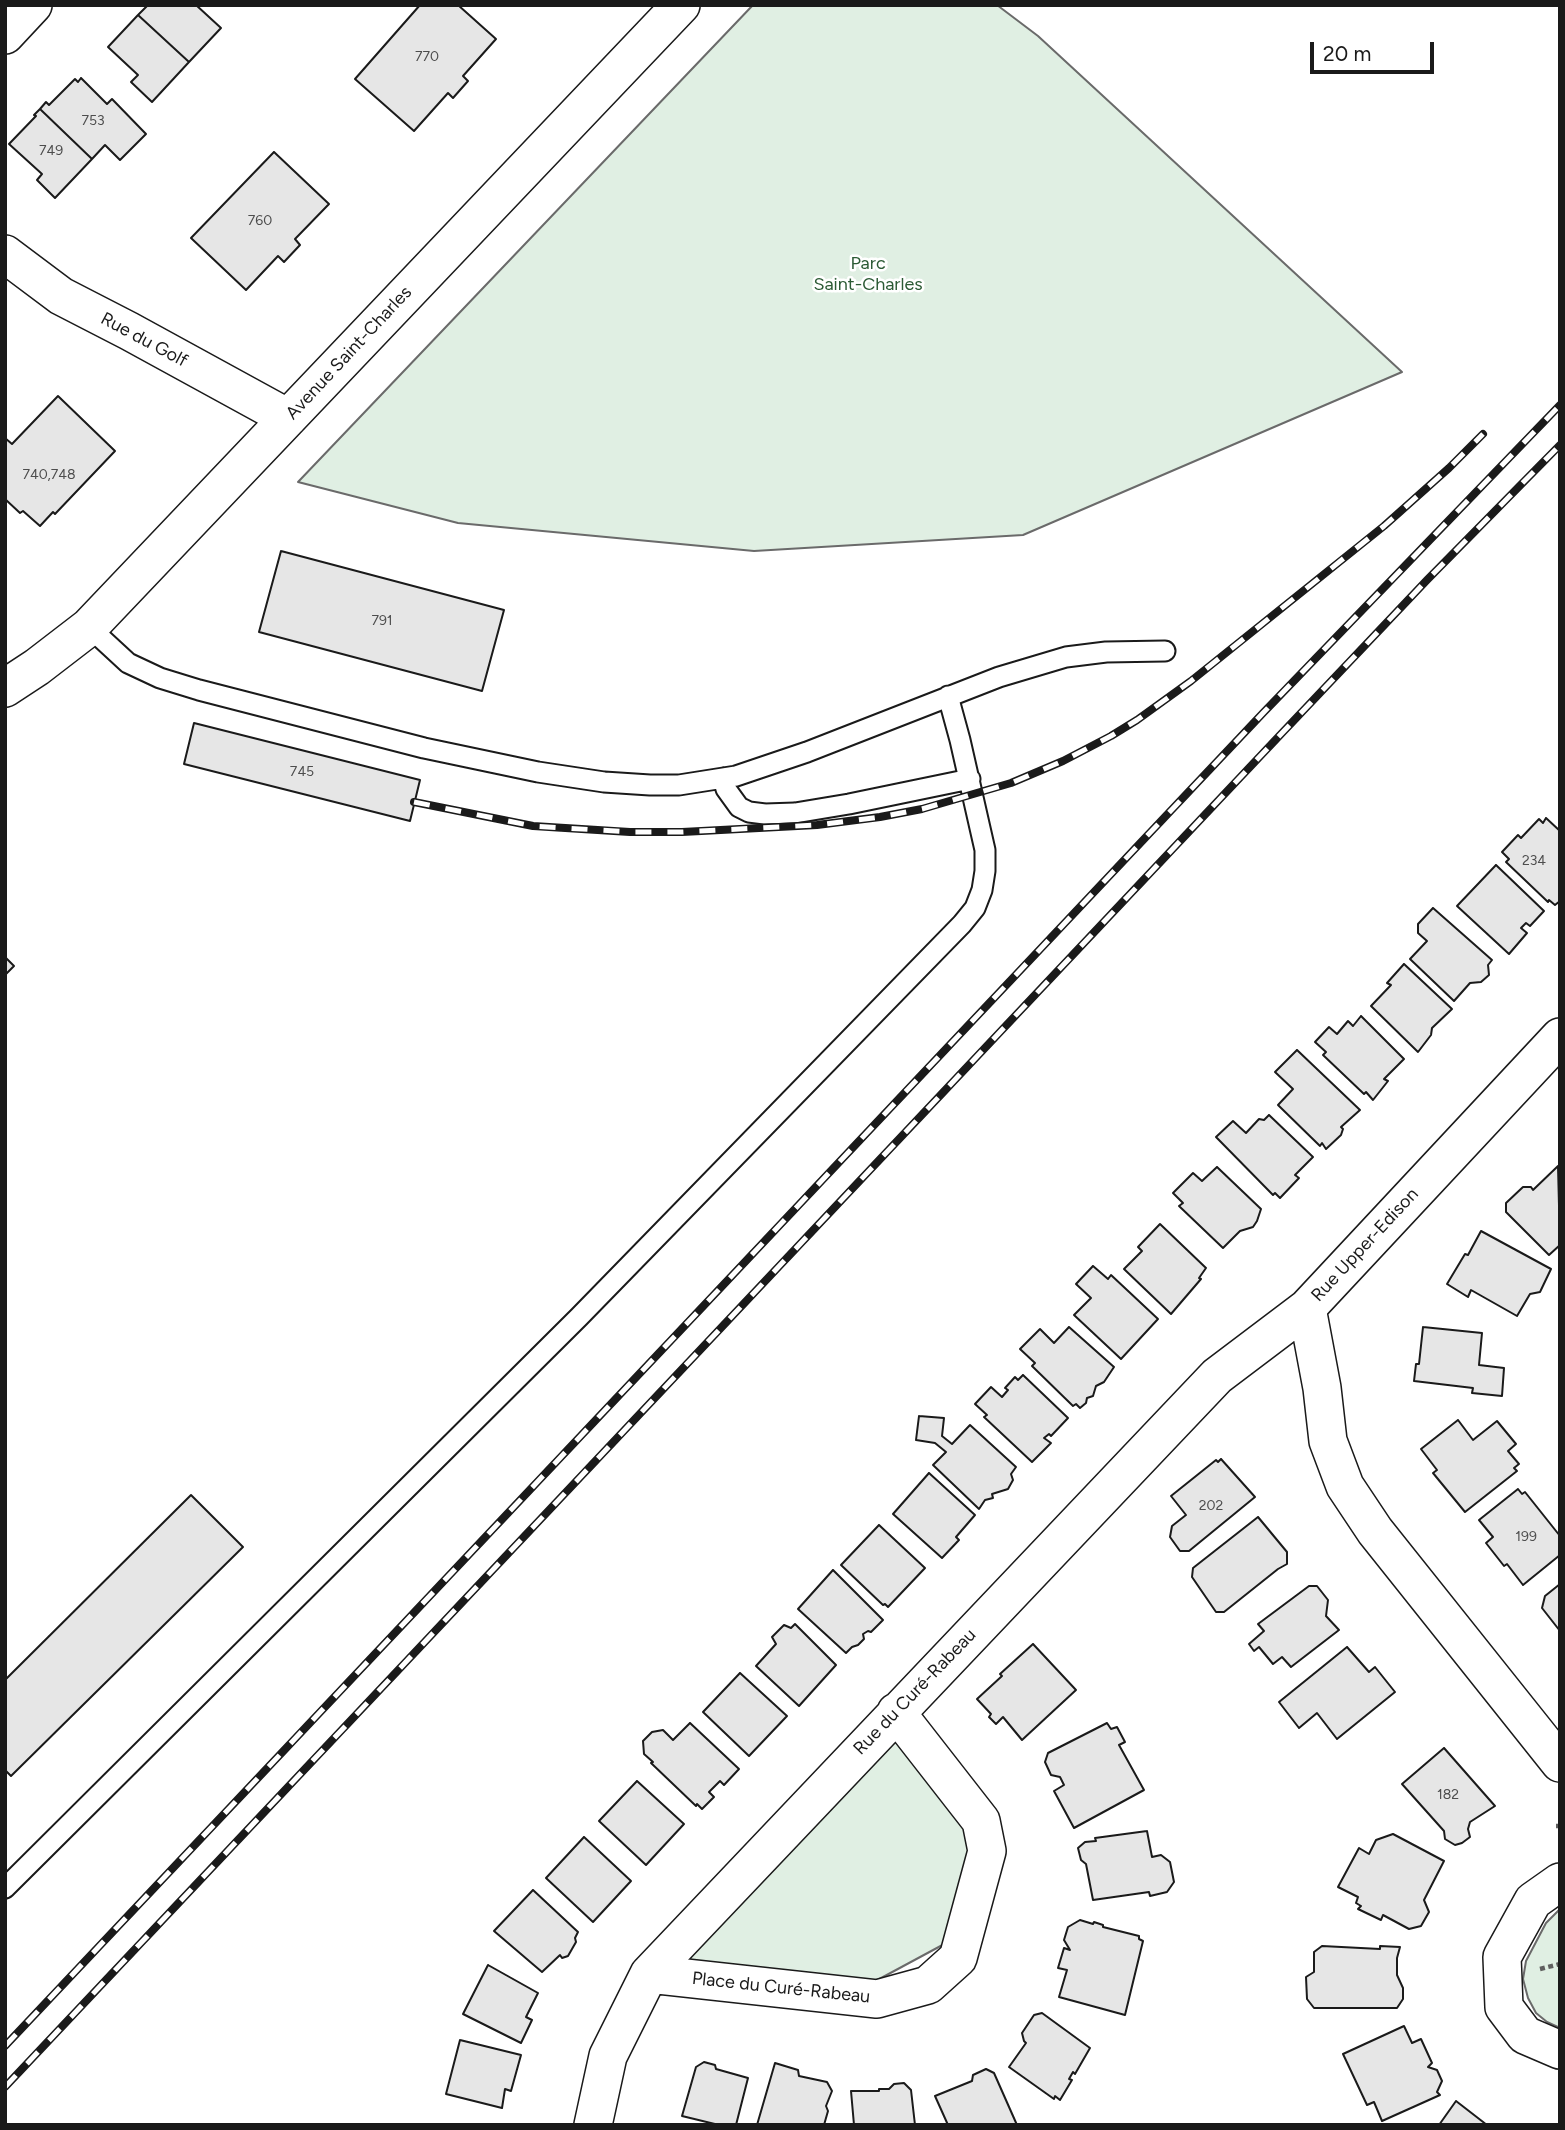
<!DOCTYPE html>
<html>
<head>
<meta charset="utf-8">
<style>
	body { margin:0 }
	#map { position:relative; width:1565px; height:2130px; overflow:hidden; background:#fff; font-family:Figtree,sans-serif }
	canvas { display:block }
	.frame { position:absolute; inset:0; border:7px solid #1a1a1a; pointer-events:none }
	.scale { position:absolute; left:1310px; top:42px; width:124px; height:32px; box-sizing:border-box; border:4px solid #1a1a1a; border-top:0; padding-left:9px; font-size:21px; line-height:24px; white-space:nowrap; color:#1a1a1a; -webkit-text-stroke:5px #fff; paint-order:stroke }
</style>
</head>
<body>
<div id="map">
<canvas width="1565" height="2130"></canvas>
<div class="frame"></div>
<div class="scale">20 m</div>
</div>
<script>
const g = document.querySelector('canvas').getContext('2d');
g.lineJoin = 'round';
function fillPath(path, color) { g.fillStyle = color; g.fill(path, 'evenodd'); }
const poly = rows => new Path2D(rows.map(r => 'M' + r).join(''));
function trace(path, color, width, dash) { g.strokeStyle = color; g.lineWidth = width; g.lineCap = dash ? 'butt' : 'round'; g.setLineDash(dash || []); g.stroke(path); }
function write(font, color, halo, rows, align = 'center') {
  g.font = font + ' Figtree,sans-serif'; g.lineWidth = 5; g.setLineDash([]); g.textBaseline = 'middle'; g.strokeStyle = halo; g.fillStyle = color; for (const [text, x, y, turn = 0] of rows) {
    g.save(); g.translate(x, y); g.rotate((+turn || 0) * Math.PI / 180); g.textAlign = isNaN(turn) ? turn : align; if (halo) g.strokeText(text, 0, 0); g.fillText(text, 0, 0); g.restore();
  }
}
const green = poly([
	[753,5,997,5,1038,36,1402,372,1023,535,754,551,458,523,298,482,753,5],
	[894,1729,976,1835,948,1942,870,1984,674,1963,894,1729],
	[1560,1909,1560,2028,1547,2022,1536,2013,1528,1998,1523,1979,1526,1961,1546,1923,1560,1909]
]);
const building = poly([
	[148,5,196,5,221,28,189,62,138,15,148,5],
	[420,5,458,5,496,39,463,76,468,81,453,98,448,93,414,131,355,79,420,5],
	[138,15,189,62,152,102,131,82,138,75,108,47,138,15],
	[81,78,107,104,112,99,146,134,120,160,105,145,92,159,40,109,46,102,49,105,75,79,78,82,81,78],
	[40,109,92,159,55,198,37,180,42,174,9,144,36,116,34,115,40,109],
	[274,152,329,204,295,239,300,245,284,262,278,256,246,290,191,238,274,152],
	[58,396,115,451,55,514,53,512,40,526,23,511,20,513,5,499,5,438,12,444,58,396],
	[281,551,504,610,482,691,259,632,281,551],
	[194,723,420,780,410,821,184,764,194,723],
	[1546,818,1560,831,1560,901,1555,905,1549,900,1548,902,1506,862,1509,859,1502,852,1518,835,1521,838,1539,819,1543,823,1546,818],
	[1496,865,1544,911,1530,926,1526,923,1521,928,1527,933,1509,954,1457,906,1496,865],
	[1433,908,1492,960,1488,965,1489,975,1481,982,1470,983,1454,1001,1410,959,1427,941,1418,933,1418,924,1433,908],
	[5,957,14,966,5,975,5,957],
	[1404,964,1452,1009,1432,1028,1431,1035,1418,1052,1371,1006,1391,985,1387,983,1404,964],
	[1361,1016,1404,1059,1384,1079,1388,1081,1373,1100,1366,1092,1364,1094,1323,1055,1326,1052,1315,1042,1329,1027,1337,1034,1348,1021,1353,1026,1361,1016],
	[1297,1050,1360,1110,1341,1127,1343,1129,1341,1135,1326,1149,1322,1143,1320,1146,1278,1105,1293,1089,1275,1072,1297,1050],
	[1269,1115,1313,1157,1295,1175,1299,1178,1280,1198,1275,1193,1273,1195,1216,1137,1233,1121,1246,1133,1259,1119,1264,1120,1269,1115],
	[1558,1166,1560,1245,1549,1255,1506,1212,1506,1203,1523,1187,1531,1187,1533,1190,1558,1166],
	[1217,1167,1261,1209,1257,1221,1253,1227,1240,1231,1223,1248,1179,1206,1183,1203,1173,1193,1193,1173,1202,1181,1217,1167],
	[1160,1224,1206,1268,1199,1278,1201,1279,1171,1314,1124,1269,1142,1251,1138,1247,1160,1224],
	[1481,1231,1551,1269,1540,1292,1530,1294,1517,1316,1471,1290,1468,1297,1447,1284,1465,1254,1468,1255,1481,1231],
	[1093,1266,1108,1279,1111,1275,1158,1319,1121,1359,1074,1315,1091,1298,1076,1284,1093,1266],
	[1069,1327,1114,1367,1104,1382,1096,1386,1093,1396,1087,1398,1086,1403,1080,1408,1076,1404,1073,1406,1032,1366,1035,1363,1020,1349,1040,1329,1054,1343,1069,1327],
	[1423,1327,1482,1333,1479,1365,1504,1368,1502,1396,1472,1393,1473,1388,1414,1381,1416,1364,1419,1364,1423,1327],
	[1023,1375,1068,1418,1051,1436,1049,1434,1044,1438,1051,1443,1032,1462,984,1417,987,1415,975,1404,991,1387,1002,1397,1008,1390,1005,1388,1015,1377,1018,1380,1023,1375],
	[919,1416,944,1418,942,1436,952,1444,970,1425,1016,1467,1011,1474,1013,1480,1008,1489,992,1494,993,1498,985,1500,979,1509,933,1465,946,1452,935,1443,916,1440,919,1416],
	[1458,1420,1473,1440,1497,1421,1516,1444,1508,1451,1519,1464,1514,1468,1517,1471,1465,1512,1433,1473,1437,1470,1421,1449,1458,1420],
	[1221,1459,1255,1497,1189,1551,1180,1551,1170,1537,1172,1526,1186,1515,1171,1496,1216,1460,1218,1462,1221,1459],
	[929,1473,975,1515,956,1537,959,1540,942,1558,893,1514,929,1473],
	[1518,1489,1522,1494,1525,1492,1560,1536,1560,1555,1523,1585,1507,1564,1504,1566,1486,1543,1493,1537,1479,1520,1518,1489],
	[191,1495,243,1547,11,1776,5,1770,5,1680,191,1495],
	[1258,1517,1287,1552,1287,1564,1278,1569,1224,1612,1216,1612,1192,1577,1193,1568,1258,1517],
	[879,1525,925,1568,888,1607,885,1604,883,1605,841,1565,879,1525],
	[833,1570,883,1620,871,1632,868,1631,863,1634,864,1639,858,1645,852,1647,846,1653,798,1609,833,1570],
	[1560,1584,1560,1631,1542,1608,1545,1596,1560,1584],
	[1309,1586,1317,1586,1328,1600,1326,1616,1339,1630,1291,1667,1282,1657,1273,1664,1259,1647,1254,1651,1249,1644,1264,1631,1258,1624,1309,1586],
	[795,1624,836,1665,799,1706,756,1666,776,1644,772,1637,784,1625,791,1628,795,1624],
	[1033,1644,1076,1690,1022,1740,1003,1717,996,1724,989,1717,991,1714,977,1699,1002,1676,1000,1674,1033,1644],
	[1347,1647,1369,1672,1375,1667,1395,1692,1337,1739,1317,1713,1299,1728,1279,1702,1347,1647],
	[740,1673,787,1716,749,1756,703,1712,740,1673],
	[690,1723,739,1769,724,1785,720,1781,709,1792,714,1797,702,1809,697,1804,696,1806,651,1763,653,1762,644,1754,643,1741,652,1732,663,1730,673,1740,690,1723],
	[1107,1723,1111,1729,1117,1727,1125,1742,1119,1745,1144,1790,1074,1828,1054,1791,1064,1785,1060,1777,1051,1775,1045,1762,1048,1753,1107,1723],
	[1444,1748,1495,1806,1470,1822,1468,1829,1470,1837,1462,1843,1455,1845,1445,1839,1444,1831,1402,1784,1444,1748],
	[637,1781,684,1824,646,1865,599,1821,637,1781],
	[1147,1831,1152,1857,1161,1855,1170,1862,1174,1882,1167,1892,1150,1896,1149,1892,1093,1900,1086,1864,1081,1860,1078,1848,1085,1842,1096,1841,1095,1838,1147,1831],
	[1393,1834,1444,1861,1424,1900,1429,1912,1421,1926,1409,1929,1383,1915,1381,1920,1358,1909,1361,1906,1356,1903,1358,1897,1338,1887,1359,1848,1369,1854,1376,1840,1393,1834],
	[584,1837,631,1881,593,1922,546,1878,584,1837],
	[533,1890,578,1932,575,1938,576,1942,568,1956,562,1958,560,1955,542,1972,494,1931,533,1890],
	[1080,1920,1093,1924,1094,1922,1103,1925,1103,1927,1139,1936,1139,1939,1143,1941,1125,2015,1059,1997,1067,1970,1058,1968,1064,1948,1070,1950,1064,1940,1068,1927,1080,1920],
	[1322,1946,1380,1949,1380,1946,1400,1947,1397,1958,1397,1975,1403,1988,1403,1999,1397,2008,1314,2008,1307,1999,1306,1977,1314,1972,1314,1952,1322,1946],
	[488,1965,538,1993,526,2017,532,2020,521,2043,463,2014,488,1965],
	[1042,2013,1090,2048,1075,2074,1073,2072,1069,2079,1072,2080,1060,2100,1055,2096,1054,2099,1009,2067,1026,2043,1024,2041,1022,2033,1034,2015,1042,2013],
	[1404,2026,1412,2043,1421,2039,1432,2063,1428,2067,1437,2070,1442,2081,1437,2092,1440,2095,1382,2121,1374,2102,1367,2105,1343,2054,1404,2026],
	[460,2040,521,2055,511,2091,505,2089,502,2108,446,2094,460,2040],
	[704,2062,715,2065,716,2069,748,2078,736,2125,719,2125,682,2116,696,2067,704,2062],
	[775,2063,798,2070,799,2076,827,2082,832,2091,826,2106,828,2111,824,2125,757,2125,775,2063],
	[986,2069,994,2073,1017,2125,948,2125,935,2096,972,2081,973,2075,986,2069],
	[904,2083,911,2090,915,2125,854,2125,851,2091,879,2091,879,2089,889,2089,894,2084,904,2083],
	[1456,2101,1487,2125,1439,2125,1456,2101]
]);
const path = poly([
	[1556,1826,1560,1826],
	[1540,1969,1560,1964]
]);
const service = poly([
	[89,627,128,663,160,678,199,690,424,748,538,772,604,782,650,785,679,785,736,776,807,752,999,677,1066,657,1106,652,1165,651],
	[723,778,726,789,739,807,749,812,765,814,795,813,849,804,970,779],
	[5,1888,579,1317,962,924,975,908,982,890,985,871,985,850,960,740,948,696]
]);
const minor = poly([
	[5,35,33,5],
	[5,254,61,296,129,331,288,418],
	[5,688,37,667,89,627,681,5],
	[1560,1037,1307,1308,1322,1388,1328,1441,1345,1486,1375,1531,1560,1763],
	[1560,1882,1533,1901,1502,1957,1504,2007,1525,2035,1560,2050],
	[649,1974,877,1999,928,1985,958,1958,987,1851,981,1821,896,1712],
	[593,2125,608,2056,649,1974,1217,1376,1307,1308]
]);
const rail = poly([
	[414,802,533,826,630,832,682,832,817,825,880,817,922,809,1011,783,1063,761,1111,736,1137,720,1191,681,1384,526,1449,468,1483,434],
	[5,2046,1263,713,1560,405],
	[5,2087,1282,733,1427,580,1560,445]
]);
const numberNames = [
	["770",427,57],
	["753",93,121],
	["749",51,151],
	["760",260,221],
	["740,748",49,475],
	["791",382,621],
	["745",302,772],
	["234",1534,861],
	["202",1211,1506],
	["199",1526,1537],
	["182",1448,1795]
];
const parkNames = [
	["Parc",868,264],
	["Saint-Charles",868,285]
];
const streetNames = [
	["Rue du Golf",144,340,28],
	["Avenue Saint-Charles",349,353,-47],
	["Rue Upper-Edison",1365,1245,-47],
	["Rue du Curé-Rabeau",915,1692,-46],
	["Place du Curé-Rabeau",781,1988,6]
];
fillPath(green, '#e0efe3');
trace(green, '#6a6a6a', 2);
fillPath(building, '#e6e6e6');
trace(building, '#1a1a1a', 2);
trace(service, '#1a1a1a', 23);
trace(minor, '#1a1a1a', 40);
trace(path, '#5f5f5f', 4.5, [5, 3.5]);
trace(service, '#fff', 19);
trace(minor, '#fff', 37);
trace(rail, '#1a1a1a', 8);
trace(rail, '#fff', 5, [16]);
write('14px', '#4d4d4d', null, numberNames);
write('18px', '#2b5a34', '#fff', parkNames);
write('18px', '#1a1a1a', '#fff', streetNames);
</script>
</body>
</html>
